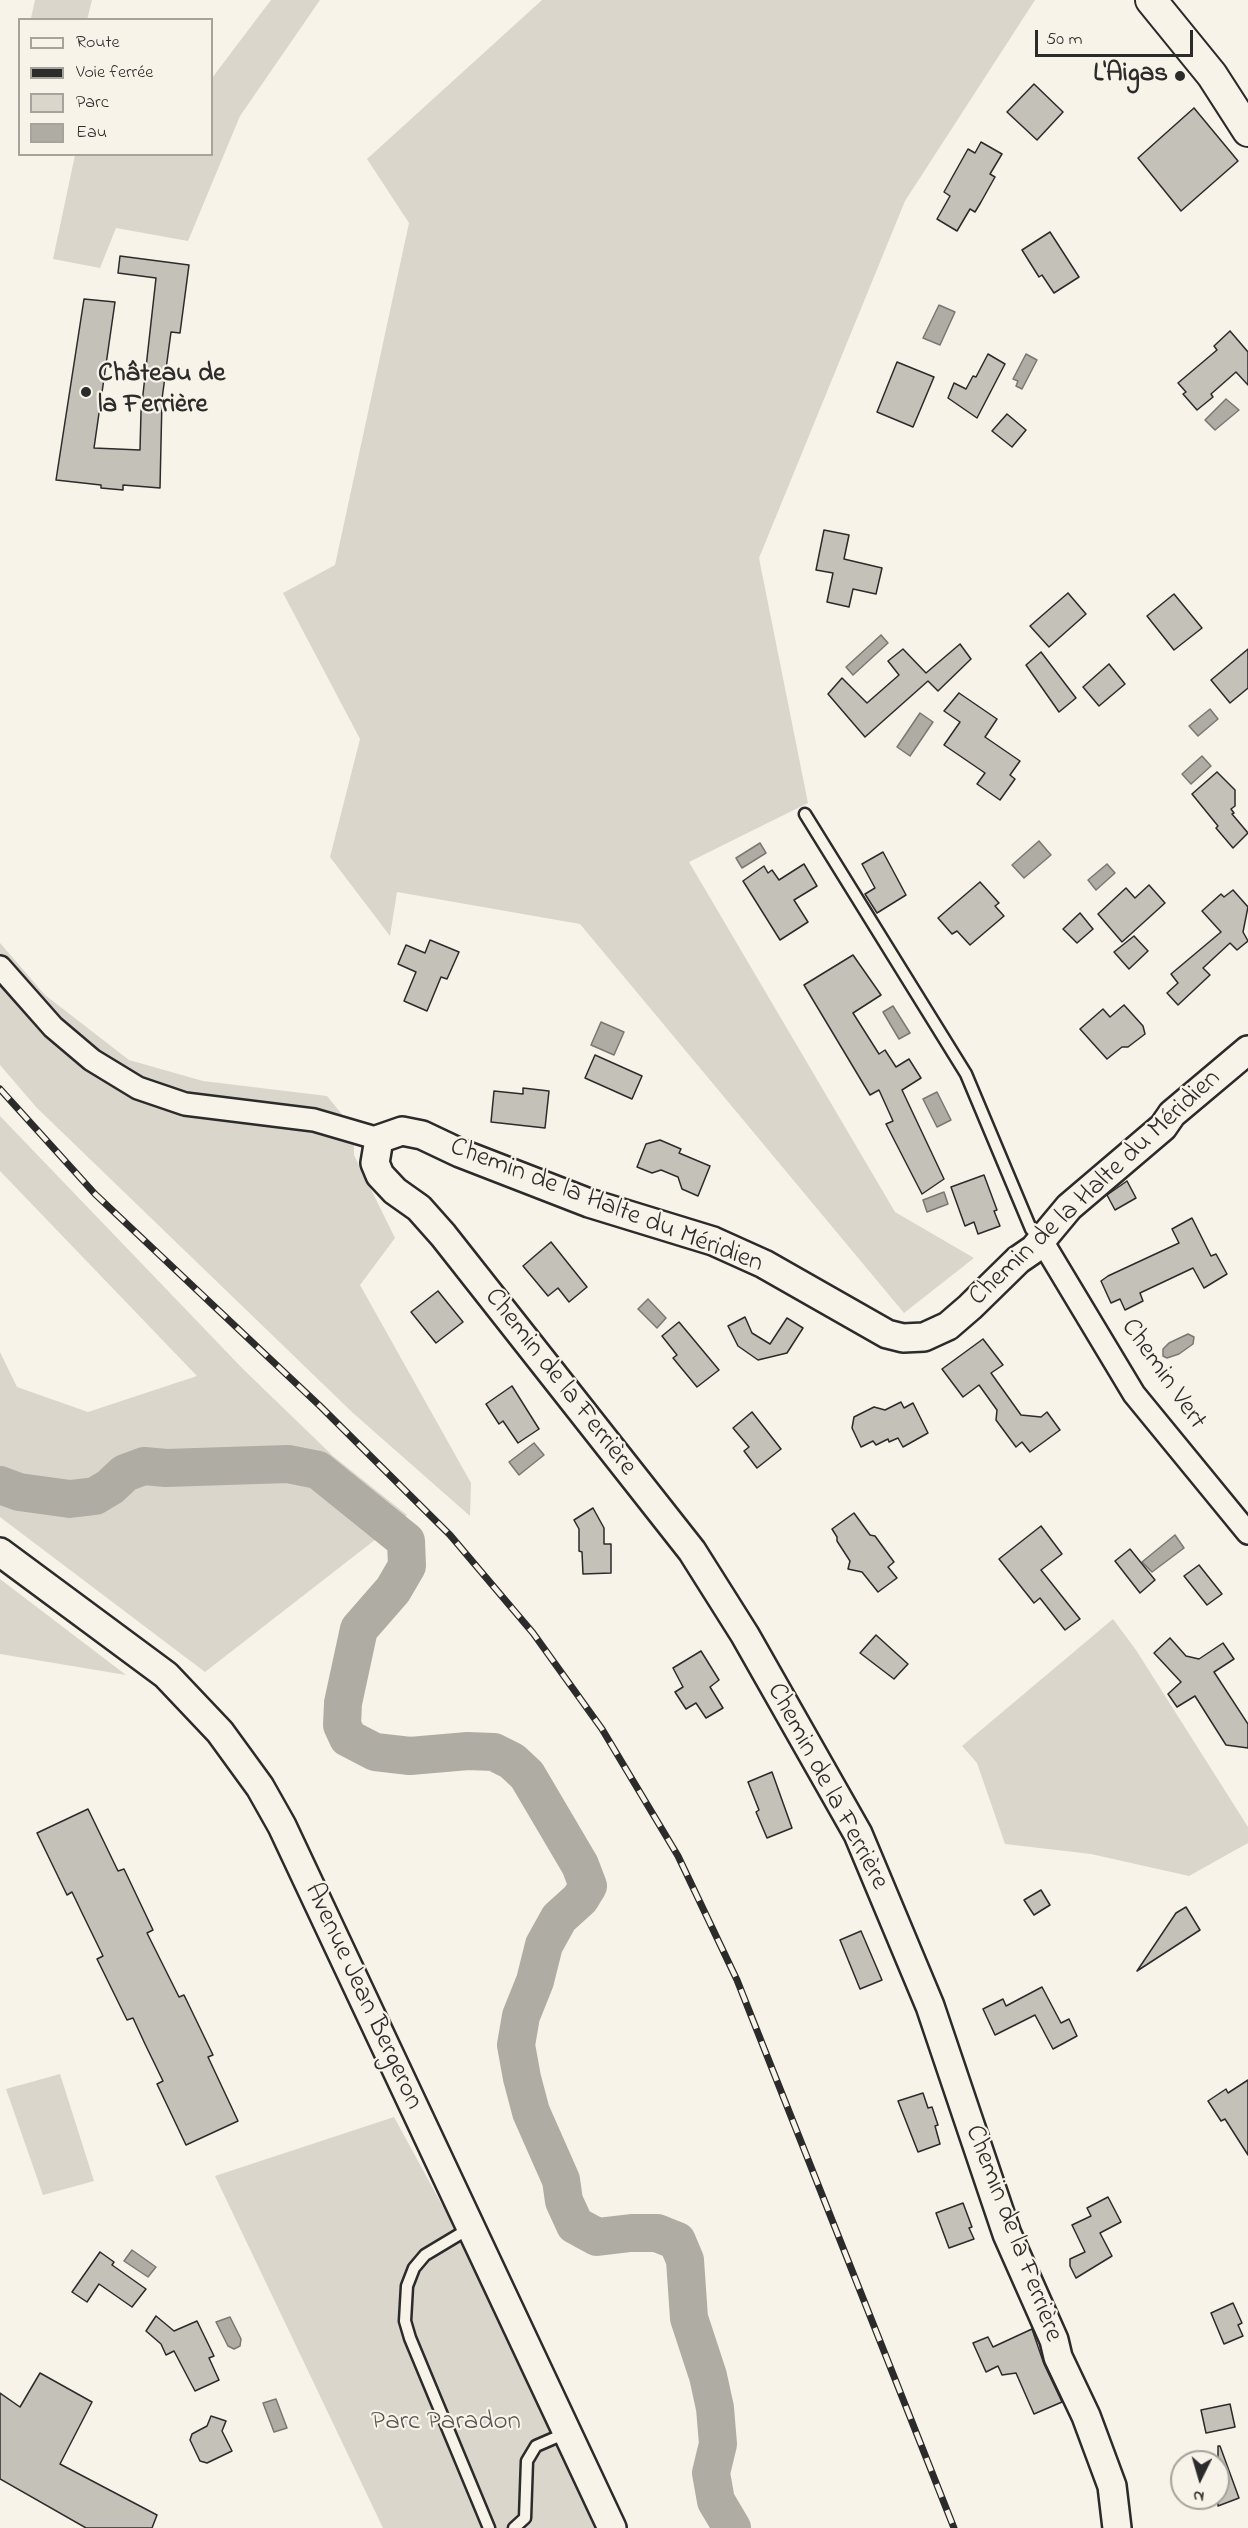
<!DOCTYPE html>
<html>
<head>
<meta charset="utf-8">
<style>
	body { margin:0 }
	#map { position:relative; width:1248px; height:2528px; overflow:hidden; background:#f7f3e8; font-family:"Indie Flower",sans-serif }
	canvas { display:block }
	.legend { position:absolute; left:18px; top:18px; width:195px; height:138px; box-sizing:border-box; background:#f7f3e8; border:2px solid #a5a39c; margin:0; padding:8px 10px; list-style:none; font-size:18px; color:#2b2b2b }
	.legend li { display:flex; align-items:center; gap:12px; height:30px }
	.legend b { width:30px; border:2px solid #a5a39c }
	.north { position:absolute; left:1170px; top:2450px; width:60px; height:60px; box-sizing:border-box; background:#f7f3e8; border:2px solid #a5a39c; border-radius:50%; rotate:185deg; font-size:16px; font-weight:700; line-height:24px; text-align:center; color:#2b2b2b }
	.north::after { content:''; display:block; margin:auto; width:21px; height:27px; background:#2b2b2b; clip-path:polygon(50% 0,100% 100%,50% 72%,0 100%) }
	.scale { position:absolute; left:1035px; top:30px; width:158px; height:27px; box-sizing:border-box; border:3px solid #2b2b2b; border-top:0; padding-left:8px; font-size:18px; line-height:21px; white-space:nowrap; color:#2b2b2b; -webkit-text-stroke:4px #f7f3e8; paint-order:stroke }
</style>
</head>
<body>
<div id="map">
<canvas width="1248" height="2528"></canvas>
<ul class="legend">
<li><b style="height:8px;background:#f7f3e8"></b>Route</li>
<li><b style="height:8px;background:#2b2b2b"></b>Voie ferrée</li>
<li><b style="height:16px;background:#dad6cc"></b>Parc</li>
<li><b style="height:16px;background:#afaca4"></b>Eau</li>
</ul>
<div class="north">N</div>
<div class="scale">50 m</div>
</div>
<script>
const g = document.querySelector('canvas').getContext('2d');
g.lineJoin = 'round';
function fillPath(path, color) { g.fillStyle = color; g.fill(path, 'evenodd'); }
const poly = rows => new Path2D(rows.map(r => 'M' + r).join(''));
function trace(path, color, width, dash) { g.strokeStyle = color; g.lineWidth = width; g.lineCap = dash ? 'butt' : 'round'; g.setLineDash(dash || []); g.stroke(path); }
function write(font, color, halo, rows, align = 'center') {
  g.font = font + ' "Indie Flower",sans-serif'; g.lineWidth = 4.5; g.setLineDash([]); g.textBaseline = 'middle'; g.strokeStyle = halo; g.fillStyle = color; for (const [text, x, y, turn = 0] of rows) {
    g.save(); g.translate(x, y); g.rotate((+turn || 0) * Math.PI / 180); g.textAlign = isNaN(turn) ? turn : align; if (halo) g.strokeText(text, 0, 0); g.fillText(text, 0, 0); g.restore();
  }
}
const green = poly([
	[35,0,92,0,87,20,31,18],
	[271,0,320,0,240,116,188,241,116,228,100,268,53,259,75,155,212,154,212,78],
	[542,0,1035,0,905,201,759,558,808,803,689,862,895,1212,974,1258,904,1313,580,924,397,892,390,936,330,857,360,739,283,593,335,565,409,223,367,159],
	[0,943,45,995,129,1060,203,1081,327,1096,354,1129,354,1155,395,1238,360,1285,471,1483,470,1516,353,1413,37,1108,0,1065],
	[0,1116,243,1369,333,1456,407,1515,205,1672,0,1517,0,1352,17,1387,88,1412,197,1376,0,1171],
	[0,1579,126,1675,0,1654],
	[1113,1619,1136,1650,1248,1827,1248,1843,1189,1876,1091,1854,1005,1844,977,1763,962,1746],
	[60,2074,94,2181,43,2195,6,2089],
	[394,2117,566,2432,602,2528,383,2528,215,2176]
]);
const water = poly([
	[939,305,955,312,940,345,923,338,939,305],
	[1026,354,1037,360,1022,389,1016,386,1018,381,1013,379,1026,354],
	[1226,399,1239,410,1215,430,1205,420,1226,399],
	[881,635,888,643,853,675,846,667,881,635],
	[1210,709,1218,719,1198,736,1189,726,1210,709],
	[920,713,933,722,910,756,897,747,920,713],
	[1202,756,1211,766,1191,784,1182,774,1202,756],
	[1039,841,1051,855,1024,878,1012,865,1039,841],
	[760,843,766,853,742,868,736,858,760,843],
	[1107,864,1115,873,1096,890,1088,880,1107,864],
	[893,1006,910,1033,899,1039,883,1012,893,1006],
	[601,1022,624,1032,614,1055,591,1045,601,1022],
	[937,1092,951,1120,937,1127,923,1099,937,1092],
	[944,1192,948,1204,927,1212,923,1200,944,1192],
	[648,1299,666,1318,657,1328,638,1309,648,1299],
	[1188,1334,1194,1337,1193,1344,1179,1354,1167,1358,1163,1356,1163,1349,1169,1343,1188,1334],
	[534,1443,544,1455,519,1475,509,1462,534,1443],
	[1175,1535,1184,1548,1152,1572,1142,1562,1175,1535],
	[132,2250,156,2267,148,2277,124,2261,132,2250],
	[230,2317,241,2339,240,2346,234,2349,228,2346,216,2322,230,2317],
	[276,2399,287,2428,274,2432,263,2403,276,2399]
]);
const river = poly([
	[0,1485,19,1492,70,1499,95,1496,110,1487,125,1473,144,1466,166,1468,288,1464,318,1470,406,1541,407,1566,393,1590,359,1629,343,1703,342,1725,348,1738,375,1752,410,1756,468,1751,494,1752,512,1761,527,1775,580,1865,588,1886,580,1899,559,1918,544,1945,535,1981,521,2016,516,2045,522,2078,531,2112,561,2180,564,2201,575,2225,597,2237,631,2233,657,2233,677,2241,685,2260,689,2318,708,2376,715,2408,718,2444,711,2473,716,2501,732,2528]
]);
const building = poly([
	[1034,84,1063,112,1037,140,1007,112,1034,84],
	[1194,108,1238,161,1181,211,1138,158,1194,108],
	[981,142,1002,154,990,174,995,177,981,202,975,212,970,209,957,231,937,219,950,196,944,192,968,149,975,153,981,142],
	[1050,232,1079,277,1054,293,1042,275,1039,277,1022,250,1050,232],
	[120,256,189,265,180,333,171,332,162,399,160,488,123,485,123,490,101,488,101,485,56,480,84,299,115,302,94,448,140,450,141,412,156,278,118,273,120,256],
	[1230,331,1248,352,1248,385,1236,372,1211,394,1213,397,1197,410,1183,394,1186,392,1178,383,1217,350,1214,346,1230,331],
	[988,354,1005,364,977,418,948,398,954,383,966,389,973,376,976,377,988,354],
	[897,362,934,377,913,427,877,412,897,362],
	[1007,414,1026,430,1012,447,992,431,1007,414],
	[824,530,849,535,844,559,882,568,876,594,853,589,849,607,827,602,833,573,816,570,824,530],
	[1068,593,1086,614,1049,647,1030,626,1068,593],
	[1174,594,1202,628,1174,650,1147,616,1174,594],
	[960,644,971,659,938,691,928,681,865,737,828,694,842,678,867,703,899,675,888,661,903,649,926,673,960,644],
	[1248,649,1248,688,1230,703,1211,680,1248,649],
	[1041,652,1076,698,1059,712,1026,665,1041,652],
	[1109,664,1125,684,1099,706,1083,687,1109,664],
	[959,693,997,719,985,737,1020,761,1010,775,1015,779,1000,800,977,784,985,773,944,745,960,722,944,711,959,693],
	[1217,772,1235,790,1235,806,1231,809,1234,813,1232,814,1248,833,1233,848,1216,828,1218,826,1192,794,1217,772],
	[883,852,906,895,877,913,865,894,875,888,862,864,883,852],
	[804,864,817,886,794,900,808,922,780,940,743,881,764,866,768,873,772,870,779,880,804,864],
	[980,882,999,903,995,906,1004,916,970,945,957,931,952,934,938,918,980,882],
	[1149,885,1165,903,1122,942,1098,914,1126,888,1135,898,1149,885],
	[1233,890,1248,907,1243,932,1248,941,1237,950,1230,943,1203,968,1210,975,1178,1005,1167,993,1178,983,1171,974,1221,932,1202,911,1221,894,1224,897,1233,890],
	[1080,913,1093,929,1077,943,1063,929,1080,913],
	[1134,936,1148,951,1129,969,1114,952,1134,936],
	[430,940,459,952,447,979,441,977,427,1011,404,1001,416,972,398,964,406,945,425,953,430,940],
	[853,955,881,995,853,1013,879,1054,885,1050,896,1067,909,1059,921,1078,902,1090,944,1179,922,1194,886,1124,893,1121,879,1090,870,1095,804,985,853,955],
	[1124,1005,1143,1026,1145,1034,1128,1047,1122,1047,1107,1059,1080,1029,1103,1009,1110,1017,1124,1005],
	[595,1055,642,1076,632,1099,585,1078,595,1055],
	[523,1088,549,1091,545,1128,491,1122,494,1091,523,1094,523,1088],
	[660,1140,681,1149,679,1153,710,1166,698,1196,682,1189,678,1177,661,1170,652,1173,637,1167,646,1144,660,1140],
	[984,1175,997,1210,994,1211,1000,1226,978,1234,974,1222,965,1226,951,1187,984,1175],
	[1127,1181,1136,1198,1115,1210,1107,1195,1127,1181],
	[1192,1218,1211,1256,1216,1254,1227,1274,1204,1288,1193,1268,1140,1293,1143,1301,1125,1310,1120,1299,1111,1303,1101,1281,1108,1276,1179,1243,1172,1229,1192,1218],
	[551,1242,587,1287,569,1302,558,1288,548,1296,523,1266,551,1242],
	[438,1291,463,1322,436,1343,411,1312,438,1291],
	[745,1317,752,1333,770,1344,787,1318,803,1328,787,1353,758,1360,738,1346,728,1326,745,1317],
	[679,1322,719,1370,697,1387,673,1358,677,1355,662,1336,679,1322],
	[983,1339,1003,1365,991,1373,1021,1415,1041,1417,1047,1412,1060,1430,1030,1452,1022,1442,1016,1447,996,1420,997,1410,979,1385,963,1397,942,1369,983,1339],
	[512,1386,539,1429,518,1443,503,1421,499,1424,486,1404,512,1386],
	[901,1402,904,1408,913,1403,928,1433,903,1447,898,1438,889,1442,888,1439,876,1445,873,1441,861,1447,852,1428,854,1417,874,1407,885,1410,901,1402],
	[752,1412,781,1449,757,1468,744,1451,749,1447,733,1428,752,1412],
	[593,1508,604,1528,604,1544,611,1544,611,1573,583,1574,582,1552,579,1551,579,1529,574,1520,593,1508],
	[854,1513,870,1535,875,1536,894,1562,888,1567,897,1578,878,1592,862,1572,848,1569,850,1561,837,1541,837,1537,832,1529,854,1513],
	[1041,1526,1062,1554,1041,1570,1080,1619,1065,1630,1040,1598,1034,1603,999,1559,1041,1526],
	[1130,1549,1155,1580,1140,1593,1115,1561,1130,1549],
	[1199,1565,1222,1594,1207,1605,1184,1576,1199,1565],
	[876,1635,908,1664,894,1679,860,1653,876,1635],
	[1170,1638,1186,1656,1199,1659,1223,1643,1234,1659,1214,1672,1248,1724,1248,1748,1226,1745,1195,1696,1177,1707,1168,1694,1181,1682,1154,1653,1170,1638],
	[701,1651,719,1680,710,1687,723,1708,706,1718,696,1703,686,1709,675,1692,683,1687,673,1668,701,1651],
	[772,1772,792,1828,767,1838,756,1812,759,1810,748,1782,772,1772],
	[88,1809,118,1871,124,1869,153,1930,147,1933,179,1997,184,1995,213,2055,208,2057,238,2121,186,2145,157,2084,163,2081,145,2044,133,2018,127,2020,97,1959,103,1956,83,1915,72,1892,67,1895,37,1833,88,1809],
	[1041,1890,1050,1905,1034,1915,1024,1900,1041,1890],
	[1186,1907,1200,1930,1137,1971,1176,1913,1186,1907],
	[861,1931,882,1980,860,1989,840,1940,861,1931],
	[1042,1987,1061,2023,1069,2019,1077,2036,1053,2049,1035,2015,995,2035,983,2009,1003,1999,1006,2006,1042,1987],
	[1248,2080,1248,2155,1225,2119,1221,2121,1208,2101,1226,2089,1228,2093,1248,2080],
	[923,2093,928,2108,932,2107,938,2125,935,2126,940,2144,918,2152,898,2101,923,2093],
	[1108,2197,1121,2222,1100,2233,1112,2256,1076,2278,1070,2266,1070,2259,1085,2252,1072,2225,1091,2216,1087,2208,1108,2197],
	[963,2203,972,2227,969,2228,974,2239,949,2248,936,2213,963,2203],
	[100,2252,114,2262,112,2265,146,2289,132,2307,99,2284,87,2302,72,2292,100,2252],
	[1233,2303,1242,2323,1238,2325,1243,2336,1224,2344,1211,2313,1233,2303],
	[156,2316,174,2331,197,2321,214,2356,209,2358,219,2380,195,2391,174,2351,166,2355,161,2344,146,2331,156,2316],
	[1032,2329,1044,2364,1062,2402,1034,2414,1016,2373,1002,2375,998,2366,986,2372,973,2343,988,2337,993,2347,1032,2329],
	[40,2373,92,2402,60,2464,157,2515,152,2528,86,2528,0,2479,0,2393,20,2407,40,2373],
	[1230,2404,1235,2427,1206,2433,1201,2410,1230,2404],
	[211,2416,226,2421,222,2431,232,2451,207,2463,200,2461,190,2440,192,2434,207,2426,211,2416],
	[1218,2446,1220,2446,1239,2498,1218,2506,1218,2446]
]);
const service = poly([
	[805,814,966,1074,1031,1229,1041,1241],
	[470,2228,425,2255,414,2268,407,2286,405,2321,410,2338,489,2528],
	[514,2528,525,2518,527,2461,536,2446,566,2433]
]);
const minor = poly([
	[0,967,53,1027,92,1060,138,1088,185,1104,314,1120,379,1139],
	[1042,1241,1134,1394,1248,1533]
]);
const tertiary = poly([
	[0,1552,166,1675,220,1732,260,1787,282,1826,612,2528],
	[1117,2528,1112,2486,1086,2416,1058,2357,1054,2340,1007,2234,930,2006,858,1834,745,1635,692,1551,443,1235,419,1208,395,1191,380,1175,375,1163,379,1139,402,1131,422,1135,460,1153,589,1203,713,1241,764,1264,887,1334,903,1338,924,1337,948,1326,970,1307,1018,1260,1034,1249,1069,1207,1163,1127,1172,1114,1248,1050]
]);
const secondary = poly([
	[1151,0,1212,75,1248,131]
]);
const rail = poly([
	[0,1089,95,1194,320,1406,450,1535,533,1633,602,1729,678,1856,737,1980,954,2528]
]);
const markers = [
	[1180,76,6,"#2b2b2b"],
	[86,392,6,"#2b2b2b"]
];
const poiNames = [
	["L'Aigas",1168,76],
	["Château de",98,376,"left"],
	["la Ferrière",98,407,"left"]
];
const streetNames = [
	["Chemin de la Halte du Méridien",1096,1189,-43],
	["Chemin de la Halte du Méridien",606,1207,21],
	["Chemin Vert",1162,1375,55],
	["Chemin de la Ferrière",559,1383,52],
	["Chemin de la Ferrière",826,1787,62],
	["Avenue Jean Bergeron",362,1997,65],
	["Chemin de la Ferrière",1012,2234,69]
];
const parkNames = [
	["Parc Paradon",446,2424]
];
fillPath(green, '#dad6cc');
fillPath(water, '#afaca4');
trace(water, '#7a7874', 1.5);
trace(river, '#afaca4', 38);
fillPath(building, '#c4c1b9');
trace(building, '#2b2b2b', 1.5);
trace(service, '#2b2b2b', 15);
trace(minor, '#2b2b2b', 26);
trace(tertiary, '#2b2b2b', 32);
trace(secondary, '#2b2b2b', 34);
trace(service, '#f7f3e8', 10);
trace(minor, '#f7f3e8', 21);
trace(tertiary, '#f7f3e8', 27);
trace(secondary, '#f7f3e8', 30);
trace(rail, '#2b2b2b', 7);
trace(rail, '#f7f3e8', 4.5, [14]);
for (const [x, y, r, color] of markers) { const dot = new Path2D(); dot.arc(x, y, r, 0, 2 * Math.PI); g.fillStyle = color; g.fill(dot); trace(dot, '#f7f3e8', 2); }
write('bold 27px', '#2b2b2b', '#f7f3e8', poiNames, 'right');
write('27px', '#2b2b2b', '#f7f3e8', streetNames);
write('27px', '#575653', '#f7f3e8', parkNames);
</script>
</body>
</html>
